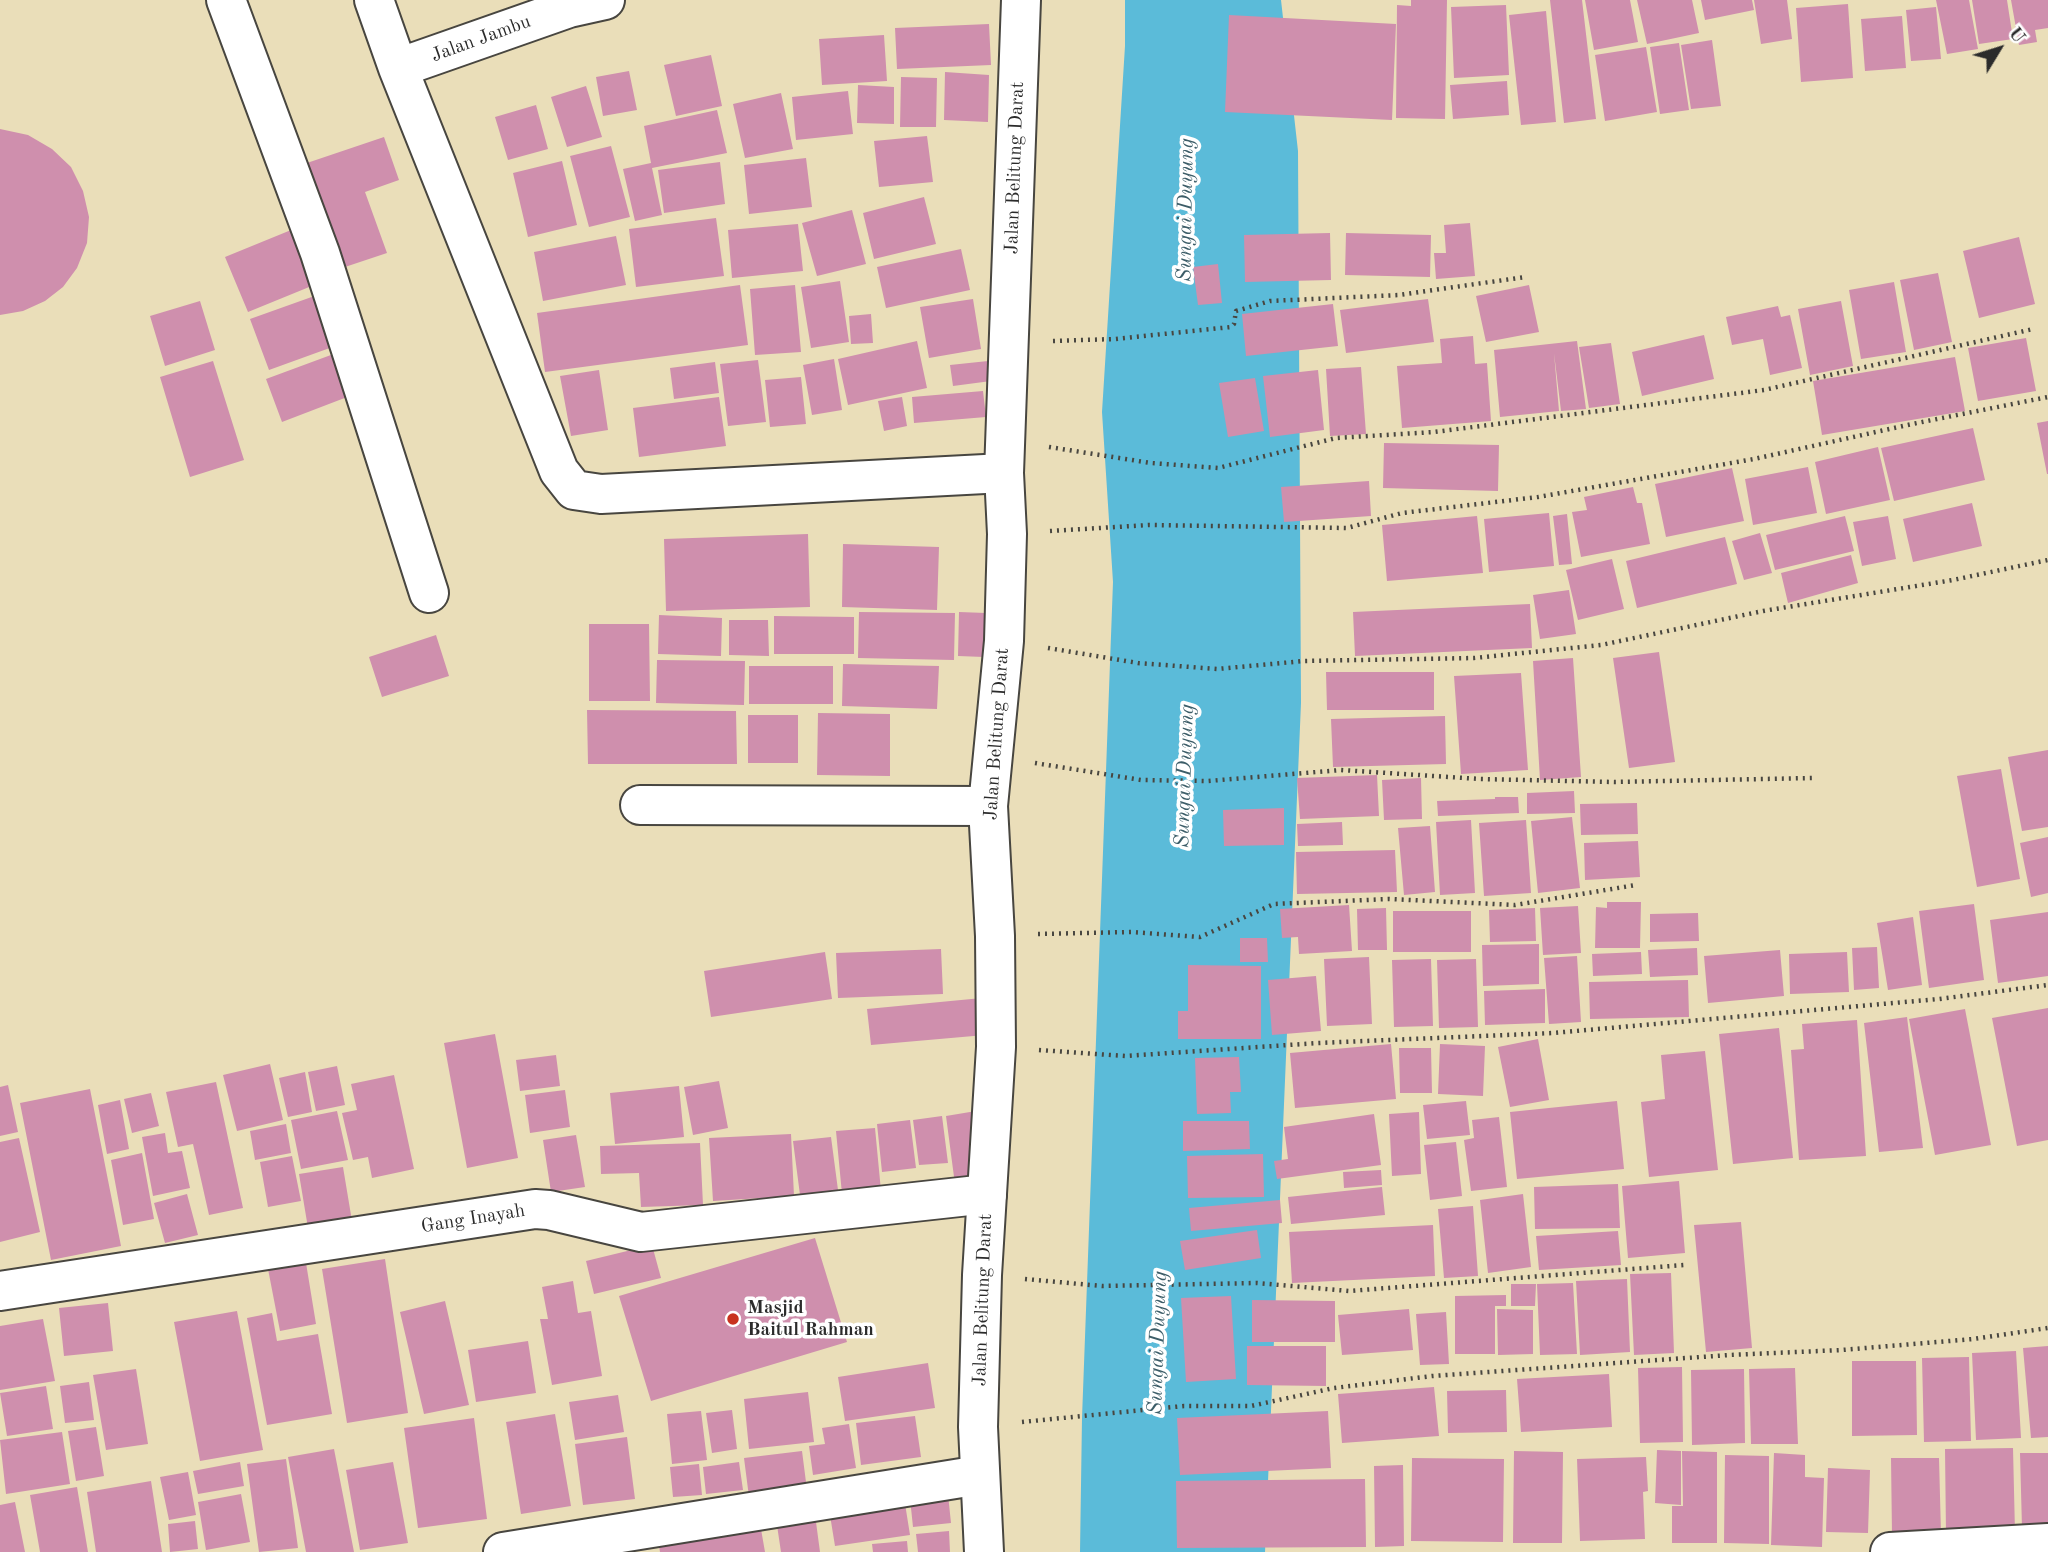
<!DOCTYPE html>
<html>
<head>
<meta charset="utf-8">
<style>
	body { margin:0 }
	#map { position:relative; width:2048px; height:1552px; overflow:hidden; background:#eadeb9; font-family:"Old Standard TT",serif }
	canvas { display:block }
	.north { position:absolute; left:1964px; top:14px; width:70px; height:70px; -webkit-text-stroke:5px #fff; paint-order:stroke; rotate:52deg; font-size:19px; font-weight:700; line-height:28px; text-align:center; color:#2b2b2b }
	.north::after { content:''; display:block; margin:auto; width:24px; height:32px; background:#2b2b2b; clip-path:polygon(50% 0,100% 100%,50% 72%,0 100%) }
</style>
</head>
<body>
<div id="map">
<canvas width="2048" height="1552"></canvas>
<div class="north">U</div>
</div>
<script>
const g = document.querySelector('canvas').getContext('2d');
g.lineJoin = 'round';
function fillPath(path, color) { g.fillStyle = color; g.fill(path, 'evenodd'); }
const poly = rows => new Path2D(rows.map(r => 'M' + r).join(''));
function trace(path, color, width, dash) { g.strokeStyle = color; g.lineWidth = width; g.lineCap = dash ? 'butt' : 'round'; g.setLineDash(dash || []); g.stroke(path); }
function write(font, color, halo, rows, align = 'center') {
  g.font = font + ' "Old Standard TT",serif'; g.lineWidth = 7; g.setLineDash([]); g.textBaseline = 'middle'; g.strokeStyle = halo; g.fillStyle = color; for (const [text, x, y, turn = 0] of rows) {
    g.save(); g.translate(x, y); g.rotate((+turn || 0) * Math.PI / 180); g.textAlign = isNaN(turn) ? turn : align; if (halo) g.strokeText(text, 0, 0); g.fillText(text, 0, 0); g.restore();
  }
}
const water = poly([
	[1125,0,1281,0,1298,151,1301,703,1265,1552,1080,1552,1082,1418,1113,582,1102,412,1125,46]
]);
const building = poly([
	[1411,0,1447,0,1445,119,1396,118,1397,5,1411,6],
	[1550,0,1582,0,1596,119,1564,123],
	[1585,0,1630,0,1638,42,1594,50],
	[1637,0,1692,0,1699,33,1647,44],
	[1701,0,1752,0,1754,10,1705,20],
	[1754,0,1787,0,1792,39,1761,44],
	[1936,0,1969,0,1978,49,1947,54],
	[1972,0,2007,0,2013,39,1979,44],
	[2011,0,2048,0,2048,28,2035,30,2037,42,2019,45],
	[1848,4,1853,78,1801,82,1796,8],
	[1506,5,1509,75,1454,78,1451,7],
	[1936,7,1941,59,1911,61,1906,10],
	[1546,11,1556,122,1521,125,1509,15],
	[1229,15,1396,24,1392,120,1225,112],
	[1902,16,1906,68,1865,71,1861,19],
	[989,24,991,65,897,69,895,28],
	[884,35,887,81,822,85,819,39],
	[1712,40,1721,106,1691,109,1681,45],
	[1679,43,1689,110,1660,114,1650,47],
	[1646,47,1657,112,1605,121,1595,55],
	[711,55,722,106,676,116,664,65],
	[629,71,637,110,603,116,596,77],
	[945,72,989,75,988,122,944,120],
	[901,77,937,78,936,127,900,127],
	[1507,81,1509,115,1453,119,1450,85],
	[858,85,894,87,894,124,857,123],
	[586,86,602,137,567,147,551,97],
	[848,91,853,134,796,140,792,97],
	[781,93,793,149,745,158,733,104],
	[536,105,548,149,508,160,495,117],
	[717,110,727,153,652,168,662,215,635,221,623,169,651,163,644,126],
	[0,129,28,135,52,149,71,167,83,191,89,217,87,243,77,268,63,287,45,301,23,311,0,315],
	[927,136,933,182,879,187,874,141],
	[384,137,399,180,365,192,387,253,342,268,304,164],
	[611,146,630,217,589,227,570,156],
	[806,158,812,207,749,214,744,165],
	[562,161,577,225,528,237,513,173],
	[720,162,725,204,664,213,658,170],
	[924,197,936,244,874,259,863,213],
	[852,210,866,264,817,276,802,223],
	[716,218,724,276,636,287,629,229],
	[1470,223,1475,276,1436,279,1434,253,1446,253,1444,225],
	[798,224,803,271,732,278,728,230],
	[296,228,319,283,248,312,225,257],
	[1330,233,1331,280,1245,282,1244,235],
	[1346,233,1431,235,1430,277,1345,275],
	[616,236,626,285,543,301,534,252],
	[2019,237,2035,304,1979,318,1963,251],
	[961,249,970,290,886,308,877,267],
	[1218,264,1222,303,1198,305,1193,267],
	[1938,273,1952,342,1914,350,1900,280],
	[840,281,849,342,811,348,801,287],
	[1894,282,1906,352,1861,359,1849,290],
	[740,285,748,345,545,372,537,313],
	[795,285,801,352,755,355,750,289],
	[1529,285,1539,332,1486,342,1476,296],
	[320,294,338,345,269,370,250,319],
	[973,299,981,349,929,358,920,307],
	[1428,299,1434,342,1346,353,1340,310],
	[200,301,215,350,165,366,150,316],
	[1841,301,1853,366,1810,375,1798,309],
	[1333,304,1338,346,1246,356,1242,314],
	[1778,306,1781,317,1790,315,1802,368,1770,375,1763,339,1732,345,1726,317],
	[871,314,873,343,851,344,849,316],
	[1704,335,1714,379,1642,396,1632,352],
	[1473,336,1475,364,1487,363,1491,421,1402,428,1397,366,1442,363,1440,339],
	[2026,338,2036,391,1978,401,1968,348],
	[917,341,927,388,848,405,838,359],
	[1577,341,1586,409,1561,411,1554,353,1559,411,1500,417,1494,350],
	[1611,343,1620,404,1589,408,1579,347],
	[339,352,355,394,282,422,266,379],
	[1955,357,1965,411,1822,435,1813,381],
	[834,359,842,410,812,415,803,365],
	[758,360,766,422,728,426,720,364],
	[213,361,244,460,190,477,160,377],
	[988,361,991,381,953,386,950,365],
	[715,362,719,393,674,399,670,368],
	[1361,367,1366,434,1330,436,1326,369],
	[599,370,608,430,571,436,560,376],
	[1318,370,1324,430,1270,437,1263,376],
	[801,377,806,424,770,427,765,380],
	[1255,378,1264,431,1228,437,1219,383],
	[983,391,986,417,914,423,912,397],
	[719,397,726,446,639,457,633,408],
	[902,397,907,426,884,431,878,401],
	[2048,421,2048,474,2047,474,2037,423],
	[1973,428,1985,480,1894,501,1881,448],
	[1384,443,1499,445,1498,491,1383,488],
	[1878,447,1890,500,1826,514,1815,462],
	[1808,467,1817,513,1753,525,1745,479],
	[1732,468,1744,521,1666,537,1655,484],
	[1369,481,1371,516,1284,522,1281,487],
	[1633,487,1637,503,1642,503,1650,544,1581,557,1572,512,1587,510,1584,497],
	[1972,503,1982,546,1913,562,1903,519],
	[1549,513,1554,566,1489,572,1484,519],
	[1567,514,1572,564,1559,565,1553,516],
	[1477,516,1483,573,1387,581,1382,525],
	[1845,516,1854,551,1775,570,1766,535],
	[1888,516,1896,559,1862,566,1853,522],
	[1760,533,1772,573,1744,580,1732,541],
	[808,534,810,607,666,611,664,539],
	[1725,537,1737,584,1637,608,1626,561],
	[843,544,939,547,937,610,842,607],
	[1851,555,1858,583,1788,603,1781,573],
	[1612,559,1624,609,1578,620,1566,570],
	[1569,590,1576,634,1540,639,1533,595],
	[1530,604,1532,648,1355,656,1353,612],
	[859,612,955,613,954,660,858,658],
	[959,612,986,613,984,657,958,656],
	[659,615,722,618,721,656,658,654],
	[774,616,854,617,854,654,774,654],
	[729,620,768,620,769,656,729,655],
	[589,624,649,624,650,701,589,701],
	[436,635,449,676,382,697,369,657],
	[1659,652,1675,762,1629,768,1613,658],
	[1573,658,1581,777,1540,780,1533,661],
	[657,660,745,661,744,705,656,703],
	[843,664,939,666,937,709,842,706],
	[749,666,833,666,833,704,749,704],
	[1326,672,1434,672,1434,710,1327,710],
	[1521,673,1528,770,1461,774,1454,676],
	[587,710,736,711,737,764,588,764],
	[818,713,890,714,890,776,817,775],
	[748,715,798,715,798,763,748,763],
	[1445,716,1446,764,1333,767,1331,719],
	[2048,750,2048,827,2022,831,2008,757],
	[2001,769,2020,879,1977,887,1957,776],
	[1377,775,1379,816,1300,819,1297,778],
	[1421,778,1422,819,1384,820,1382,780],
	[1574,791,1575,813,1527,814,1527,793],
	[1495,797,1518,797,1519,813,1438,816,1437,801,1495,799],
	[1637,803,1638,834,1581,835,1580,804],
	[1284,808,1284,845,1224,846,1223,810],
	[1572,817,1580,888,1538,893,1531,821],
	[1471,820,1475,893,1440,895,1436,822],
	[1526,820,1531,893,1484,896,1479,823],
	[1342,822,1343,845,1298,846,1297,824],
	[1430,826,1435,892,1404,895,1398,828],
	[2048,837,2048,893,2031,897,2020,843],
	[1638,841,1640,877,1585,880,1584,843],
	[1395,850,1397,892,1297,894,1296,852],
	[1607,902,1641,902,1640,948,1595,948,1596,907,1607,908],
	[1974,904,1984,980,1929,988,1919,911],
	[1349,905,1352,951,1299,954,1298,937,1282,938,1280,909],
	[1578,906,1581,953,1543,955,1540,908],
	[1386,908,1387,950,1358,950,1357,909],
	[1535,908,1536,941,1490,942,1489,910],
	[1393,911,1471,911,1471,952,1393,952],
	[2048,912,2048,976,1998,983,1990,920],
	[1698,913,1699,941,1650,942,1650,914],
	[1913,917,1922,985,1888,990,1877,923],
	[1240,938,1267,938,1268,962,1240,962],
	[1539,944,1539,984,1483,986,1482,945],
	[1877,947,1879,988,1854,990,1852,948],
	[1697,948,1698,975,1650,977,1648,950],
	[941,949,943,994,838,998,836,953],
	[1780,950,1784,996,1708,1003,1704,956],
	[825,952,832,999,711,1017,704,971],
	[1641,952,1642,974,1593,976,1592,954],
	[1847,952,1849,992,1790,994,1789,954],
	[1577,956,1581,1022,1549,1024,1544,958],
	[1369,957,1372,1024,1327,1026,1324,959],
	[1431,959,1433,1026,1394,1027,1392,960],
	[1476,959,1478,1027,1439,1028,1437,960],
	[1188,965,1261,966,1261,1039,1178,1039,1178,1011,1188,1011],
	[1316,976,1321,1031,1272,1035,1268,980],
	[1688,980,1689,1017,1590,1019,1589,982],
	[1545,989,1545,1023,1485,1025,1484,991],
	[982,998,985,1035,871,1045,867,1009],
	[2048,1008,2048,1140,2017,1146,1992,1018],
	[1965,1009,1991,1145,1935,1155,1909,1019],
	[1907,1017,1923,1148,1879,1152,1864,1023],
	[1857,1020,1866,1156,1799,1160,1791,1050,1804,1049,1802,1024],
	[1779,1028,1793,1158,1733,1164,1719,1034],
	[495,1034,518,1158,467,1168,444,1043],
	[1538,1039,1549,1100,1510,1107,1498,1047],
	[1391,1044,1396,1099,1295,1108,1290,1053],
	[1440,1044,1485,1046,1483,1096,1438,1094],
	[1399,1048,1431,1048,1432,1093,1400,1093],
	[1705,1051,1718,1170,1649,1177,1641,1102,1665,1099,1661,1055],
	[556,1055,560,1086,520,1091,516,1060],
	[1239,1057,1241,1092,1230,1092,1231,1113,1197,1114,1195,1058],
	[270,1064,283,1120,237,1131,223,1075],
	[337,1066,345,1105,316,1111,308,1072],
	[305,1072,312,1112,288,1117,279,1078],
	[394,1075,414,1169,372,1178,368,1157,353,1160,342,1113,357,1110,351,1084],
	[719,1081,728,1128,693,1135,684,1087],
	[216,1082,243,1208,209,1215,193,1144,178,1147,166,1092],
	[8,1085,18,1132,0,1136,0,1087],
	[679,1086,684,1137,615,1144,610,1093],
	[90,1089,121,1246,51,1260,20,1103],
	[565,1090,570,1127,530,1133,525,1095],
	[151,1093,159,1126,132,1133,124,1099],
	[120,1100,129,1149,107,1154,98,1105],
	[1466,1101,1470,1135,1427,1139,1423,1105],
	[1617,1101,1624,1169,1517,1179,1510,1112],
	[337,1111,348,1160,301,1169,291,1120],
	[976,1111,986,1188,956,1192,946,1116],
	[1419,1112,1421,1174,1392,1176,1389,1114],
	[1374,1114,1381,1165,1277,1179,1274,1161,1288,1159,1284,1127],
	[942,1116,948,1163,919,1165,913,1120],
	[1499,1117,1507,1187,1471,1191,1464,1140,1474,1138,1472,1120],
	[910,1120,916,1168,882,1172,877,1124],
	[1183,1121,1249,1121,1250,1149,1183,1151],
	[286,1124,291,1153,255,1160,250,1131],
	[875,1128,881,1191,842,1194,836,1131],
	[165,1133,168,1153,182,1151,190,1188,153,1196,142,1137],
	[791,1134,794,1196,713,1201,709,1138],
	[576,1135,585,1187,551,1192,543,1140],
	[831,1137,838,1190,800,1195,793,1141],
	[19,1138,40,1232,0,1242,0,1142],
	[1456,1142,1462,1196,1430,1200,1424,1145],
	[700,1143,703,1205,641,1207,639,1173,601,1174,600,1146],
	[142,1153,154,1219,123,1225,111,1160],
	[1263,1154,1264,1197,1188,1198,1187,1156],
	[292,1156,301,1201,268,1207,260,1162],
	[343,1167,352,1221,308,1228,299,1174],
	[1381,1170,1382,1185,1344,1188,1343,1172],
	[1679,1181,1685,1253,1628,1258,1622,1186],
	[1618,1184,1620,1228,1535,1229,1534,1187],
	[1382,1187,1385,1215,1291,1224,1288,1197],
	[187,1194,198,1235,165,1243,154,1203],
	[1523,1194,1531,1267,1488,1273,1480,1200],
	[1280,1200,1282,1223,1191,1231,1189,1208],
	[1473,1206,1478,1276,1444,1278,1438,1209],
	[1741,1222,1752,1348,1706,1352,1694,1225],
	[1433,1225,1435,1276,1292,1283,1289,1232],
	[1257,1230,1261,1258,1185,1270,1180,1241],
	[1618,1231,1621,1265,1539,1270,1536,1236],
	[815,1238,847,1342,651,1401,619,1296],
	[652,1245,661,1278,594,1294,586,1261],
	[385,1259,408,1413,347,1423,322,1269],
	[306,1263,316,1324,280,1331,268,1269],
	[1671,1273,1674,1353,1634,1355,1630,1274],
	[1627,1279,1630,1352,1580,1355,1576,1281],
	[573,1281,578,1313,591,1311,602,1376,552,1385,540,1319,548,1319,542,1287],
	[1573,1283,1577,1354,1540,1355,1537,1284],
	[1511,1284,1536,1284,1535,1306,1511,1306],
	[1506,1295,1506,1306,1495,1306,1495,1354,1455,1354,1455,1296],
	[1231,1296,1236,1379,1186,1382,1181,1298],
	[1252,1300,1335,1301,1335,1342,1252,1342],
	[445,1301,469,1405,424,1414,400,1312],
	[108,1303,113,1351,64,1356,59,1308],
	[1409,1309,1413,1350,1342,1355,1338,1315],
	[1497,1309,1533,1310,1533,1354,1498,1355],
	[237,1311,263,1450,200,1461,174,1322],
	[1446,1312,1449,1364,1420,1365,1416,1314],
	[272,1313,277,1341,318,1334,332,1414,267,1425,247,1318],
	[43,1319,55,1381,0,1390,0,1326],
	[528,1341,536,1393,476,1402,468,1350],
	[1247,1346,1326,1346,1326,1386,1247,1385],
	[2048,1346,2048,1437,2031,1438,2023,1348],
	[2016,1351,2021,1438,1976,1440,1972,1353],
	[1969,1357,1971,1441,1924,1442,1922,1358],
	[1852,1361,1916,1361,1917,1435,1852,1436],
	[928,1363,935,1408,845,1421,838,1377],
	[1682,1367,1683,1442,1640,1443,1638,1368],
	[1795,1368,1798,1444,1751,1444,1749,1369],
	[136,1369,148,1444,106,1450,93,1375],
	[1744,1369,1745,1443,1692,1445,1691,1370],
	[1609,1374,1612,1427,1521,1432,1517,1379],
	[89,1382,94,1420,65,1423,60,1386],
	[46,1386,53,1429,7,1436,0,1393],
	[1434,1387,1439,1436,1342,1443,1338,1394],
	[1506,1390,1507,1432,1448,1433,1447,1391],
	[808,1392,814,1442,749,1449,744,1399],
	[618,1395,624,1432,575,1440,569,1402],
	[732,1410,737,1449,712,1453,706,1413],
	[701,1411,707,1460,672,1464,667,1414],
	[1328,1411,1331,1468,1180,1475,1177,1418],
	[555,1414,571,1506,521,1514,506,1422],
	[915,1416,921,1457,861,1465,856,1423],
	[474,1418,487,1519,418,1528,404,1428],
	[849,1424,856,1468,813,1475,809,1446,825,1444,822,1428],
	[96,1427,104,1476,76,1481,68,1431],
	[62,1432,70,1484,6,1494,0,1440],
	[627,1437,635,1499,583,1505,575,1444],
	[2013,1448,2015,1533,1946,1534,1945,1449],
	[334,1449,354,1552,306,1552,288,1457],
	[1657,1450,1681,1451,1681,1505,1655,1503],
	[802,1451,807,1490,749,1497,744,1458],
	[1514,1451,1563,1452,1562,1543,1513,1543],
	[1682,1451,1717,1452,1717,1543,1672,1543,1672,1506,1683,1506],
	[1774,1453,1805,1455,1805,1477,1824,1478,1822,1547,1771,1545],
	[2020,1453,2048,1453,2048,1528,2022,1528],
	[1725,1455,1769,1456,1769,1544,1724,1543],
	[1646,1457,1648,1491,1643,1492,1645,1539,1580,1541,1577,1459],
	[1412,1458,1504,1459,1503,1542,1411,1541],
	[1891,1458,1939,1458,1941,1534,1892,1535],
	[286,1459,298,1548,259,1552,247,1464],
	[240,1462,244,1486,198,1494,193,1471],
	[393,1462,408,1543,360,1550,346,1470],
	[739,1462,743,1490,706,1494,703,1467],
	[699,1464,702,1495,673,1497,670,1467],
	[1403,1465,1404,1546,1375,1547,1374,1466],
	[1828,1468,1870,1470,1868,1533,1826,1532],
	[188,1472,196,1515,169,1520,160,1477],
	[1365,1479,1366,1547,1177,1548,1176,1481],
	[151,1481,162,1552,96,1552,87,1492],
	[947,1485,951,1523,913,1527,909,1489],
	[77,1487,88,1552,40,1552,30,1495],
	[903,1491,910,1535,835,1546,828,1503],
	[241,1494,250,1542,206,1550,198,1502],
	[15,1502,25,1552,0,1552,0,1505],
	[814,1507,820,1552,781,1552,775,1512],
	[758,1512,765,1552,660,1552,656,1528],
	[195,1521,198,1549,170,1552,168,1524],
	[949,1531,950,1552,918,1552,916,1534],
	[907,1541,908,1552,873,1552,872,1544]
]);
const path = poly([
	[1053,341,1115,339,1231,327,1234,324,1236,311,1270,301,1399,295,1525,277],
	[1049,447,1151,463,1218,468,1336,438,1434,432,1764,390,2033,329],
	[1050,531,1149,525,1347,528,1402,513,1538,497,1754,459,1912,424,2048,397],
	[1048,648,1138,663,1217,669,1304,661,1474,658,1601,645,1763,611,1953,580,2048,560],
	[1035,763,1141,780,1208,781,1341,770,1480,779,1614,782,1813,778],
	[1038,934,1131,932,1200,937,1274,904,1389,899,1515,905,1636,885],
	[1039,1050,1125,1056,1318,1043,1553,1033,1939,999,2048,985],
	[1025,1279,1102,1286,1257,1283,1349,1291,1684,1265],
	[1022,1422,1184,1406,1251,1406,1334,1388,1432,1376,1729,1355,1842,1350,1973,1339,2048,1328]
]);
const minor = poly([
	[226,0,320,253,429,593],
	[374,0,398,68,559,471,574,490,601,494,1004,473],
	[398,68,569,8,605,0],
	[640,805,988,806],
	[0,1291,535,1209,549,1210,641,1232,987,1194],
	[503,1552,980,1475],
	[1890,1552,2048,1543]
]);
const major = poly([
	[984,1552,978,1427,982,1275,996,1047,995,936,988,806,1004,641,1007,534,1004,473,1021,0]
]);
const markers = [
	[733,1319,7,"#c8321e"]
];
const streetNames = [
	["Jalan Jambu",481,39,-20],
	["Jalan Belitung Darat",1015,168,-88],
	["Jalan Belitung Darat",997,734,-86],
	["Gang Inayah",473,1219,-9],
	["Jalan Belitung Darat",983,1300,-88]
];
const poiNames = [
	["Masjid",747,1308],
	["Baitul Rahman",747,1330]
];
const waterNames = [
	["Sungai Duyung",1186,210,-89],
	["Sungai Duyung",1185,776,-88],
	["Sungai Duyung",1158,1343,-88]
];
fillPath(water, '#5bbbd9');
fillPath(building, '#cf8fad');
trace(minor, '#484640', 42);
trace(major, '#484640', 42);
trace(path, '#484640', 4.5, [2, 5]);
trace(minor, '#fff', 38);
trace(major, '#fff', 38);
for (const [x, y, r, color] of markers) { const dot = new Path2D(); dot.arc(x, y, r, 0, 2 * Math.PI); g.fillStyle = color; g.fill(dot); trace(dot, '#fff', 2.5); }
write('19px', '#2b2b2b', '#fff', streetNames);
write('bold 19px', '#2b2b2b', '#fff', poiNames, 'left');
write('italic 21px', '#3c5d68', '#fff', waterNames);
</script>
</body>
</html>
